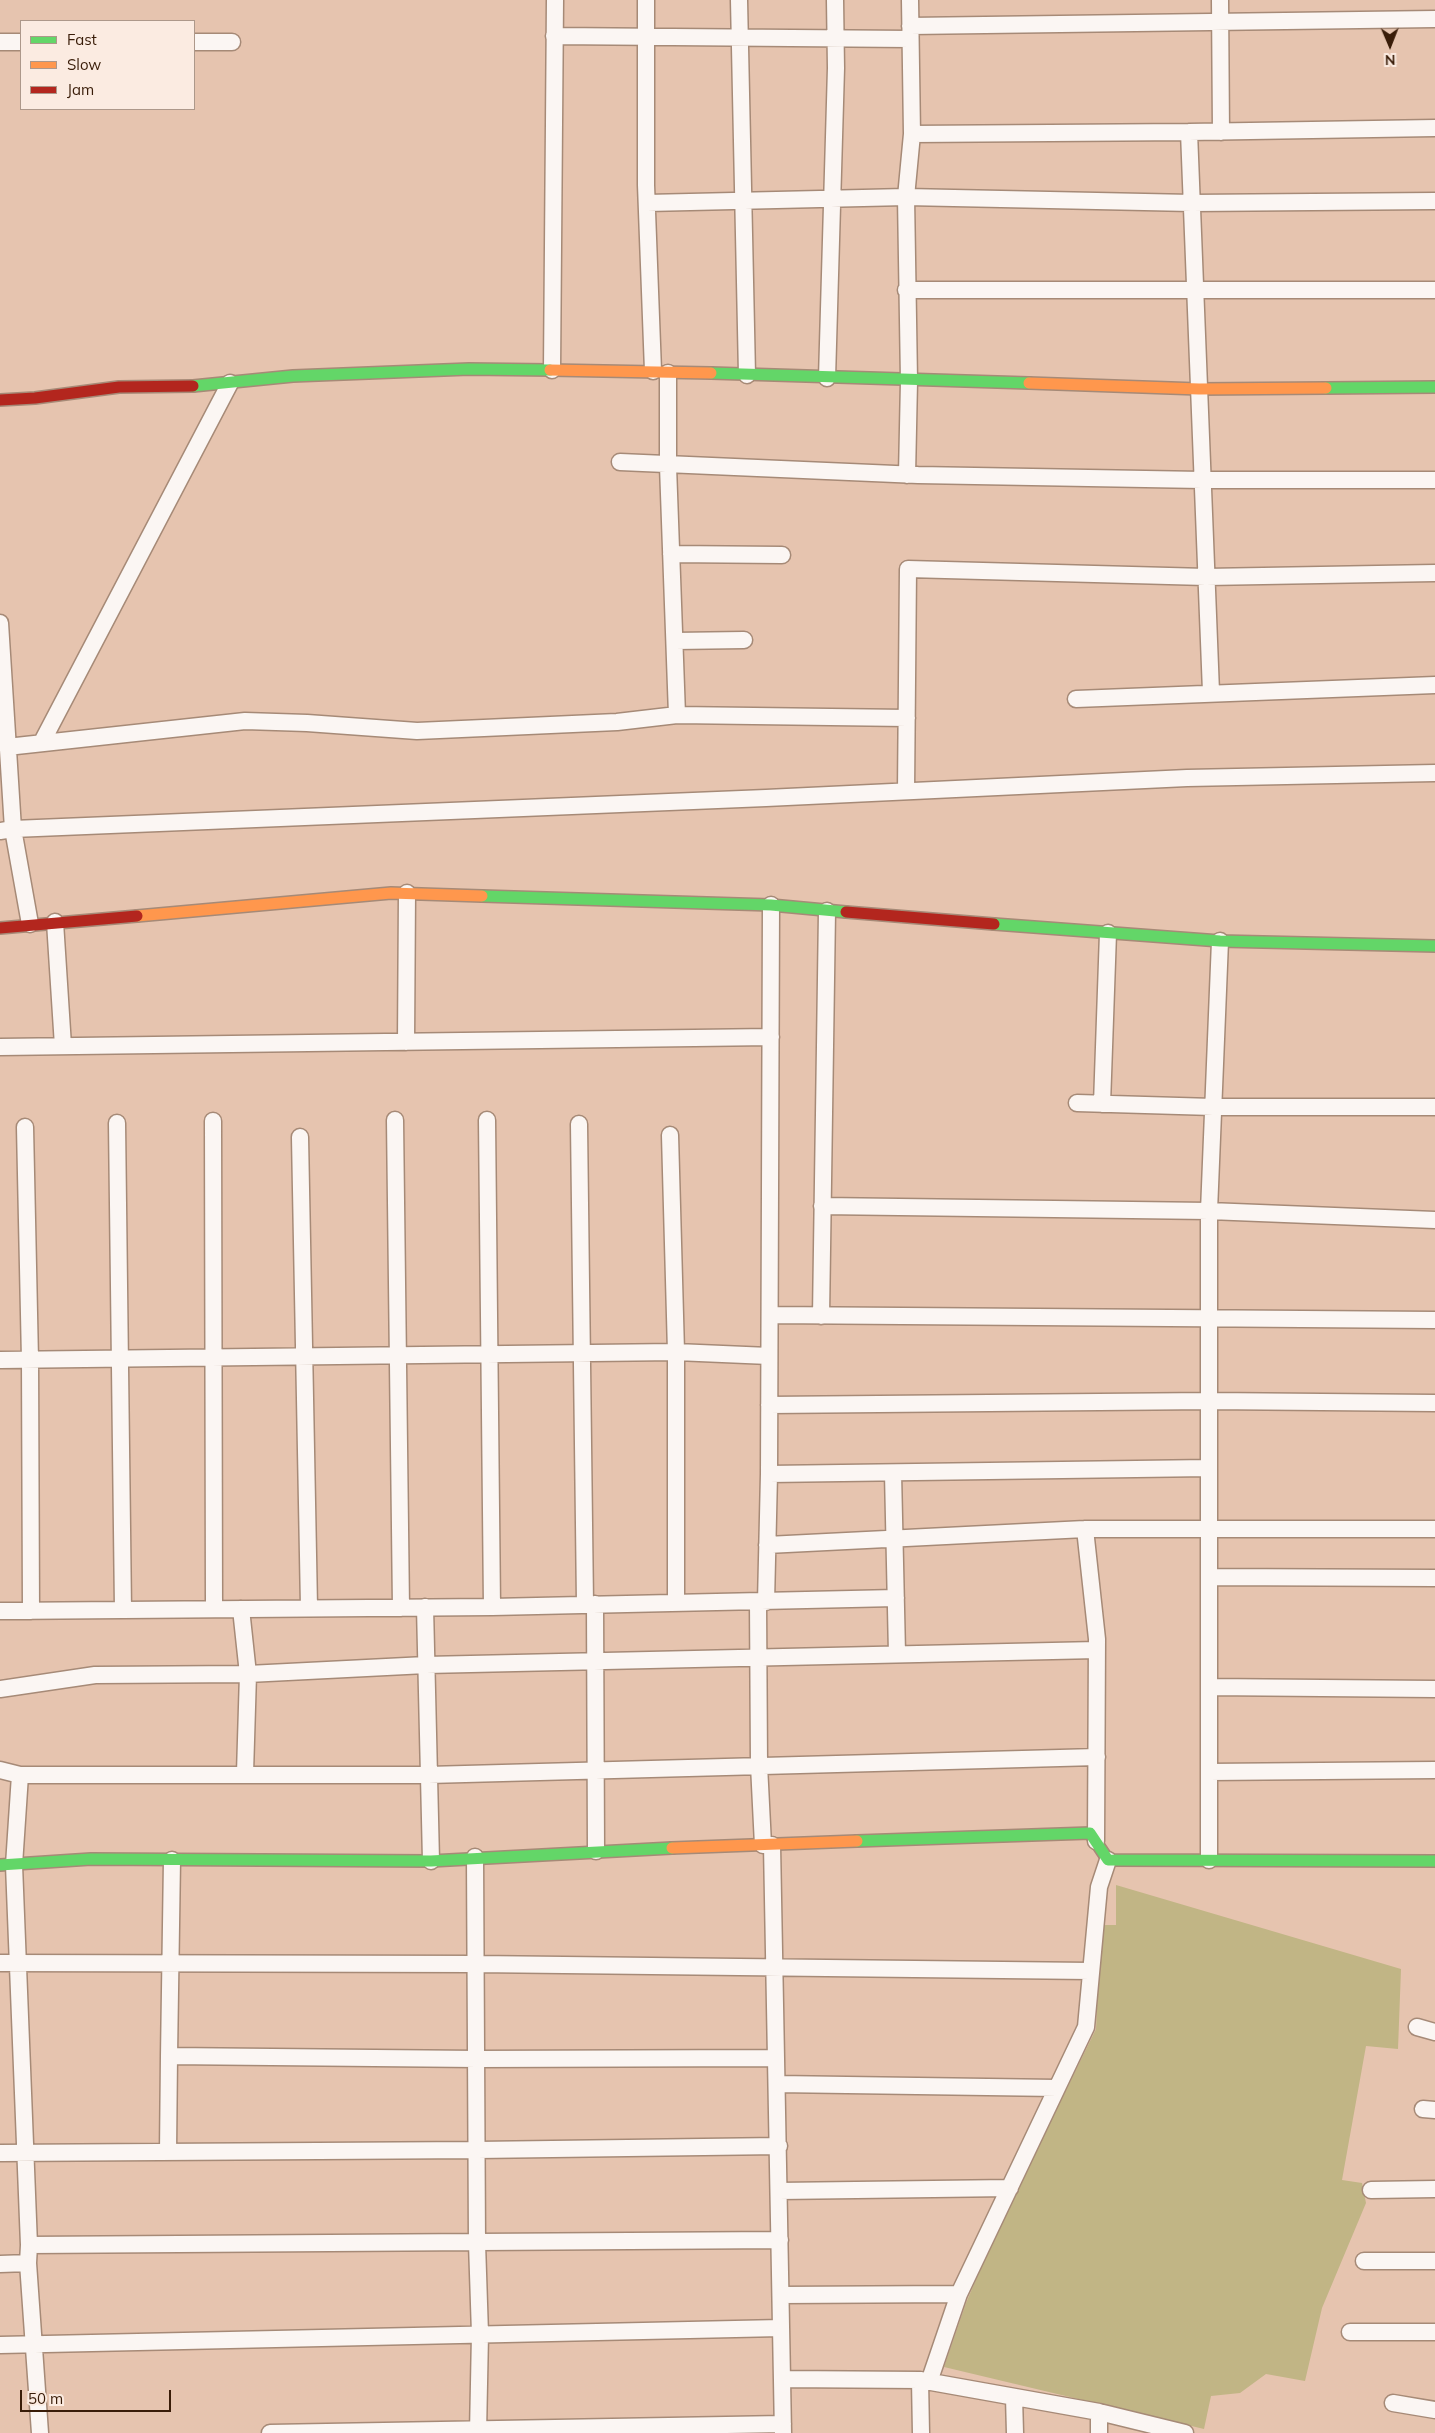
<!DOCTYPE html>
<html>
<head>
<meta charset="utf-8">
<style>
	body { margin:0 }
	#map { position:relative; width:1435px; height:2433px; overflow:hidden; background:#e6c4af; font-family:Mulish,sans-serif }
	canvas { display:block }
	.legend { position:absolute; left:20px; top:20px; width:175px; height:90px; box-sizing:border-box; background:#fbebe1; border:1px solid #ad988a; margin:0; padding:6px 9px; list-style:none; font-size:15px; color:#391c08 }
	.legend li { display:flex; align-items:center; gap:10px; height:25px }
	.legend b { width:25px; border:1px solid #ad988a }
	.north { position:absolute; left:1365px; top:20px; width:50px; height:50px; -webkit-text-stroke:4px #fbebe1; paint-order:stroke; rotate:179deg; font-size:14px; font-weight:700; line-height:20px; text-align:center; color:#391c08 }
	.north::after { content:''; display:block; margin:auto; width:18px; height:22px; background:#391c08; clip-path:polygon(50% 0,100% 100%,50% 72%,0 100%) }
	.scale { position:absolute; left:20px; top:2390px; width:151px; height:22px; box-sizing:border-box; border:2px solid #391c08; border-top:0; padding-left:6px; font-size:15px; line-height:18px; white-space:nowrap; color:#391c08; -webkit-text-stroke:4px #fbebe1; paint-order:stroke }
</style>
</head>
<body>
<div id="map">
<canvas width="1435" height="2433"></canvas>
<ul class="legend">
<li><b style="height:6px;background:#63d668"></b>Fast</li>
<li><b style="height:6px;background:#ff974d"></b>Slow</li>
<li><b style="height:6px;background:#b3261e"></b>Jam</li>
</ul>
<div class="north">N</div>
<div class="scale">50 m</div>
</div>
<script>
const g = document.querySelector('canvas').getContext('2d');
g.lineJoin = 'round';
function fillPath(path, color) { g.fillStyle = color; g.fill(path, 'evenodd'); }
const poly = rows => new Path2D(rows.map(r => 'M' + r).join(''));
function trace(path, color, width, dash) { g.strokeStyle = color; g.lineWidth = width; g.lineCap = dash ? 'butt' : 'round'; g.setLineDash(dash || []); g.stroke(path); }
const green = poly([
	[1116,1885,1401,1969,1398,2049,1366,2046,1342,2180,1362,2183,1366,2203,1322,2308,1305,2381,1266,2374,1240,2393,1211,2396,1204,2429,944,2367,966,2303,993,2239,1096,2029,1101,1925,1116,1925]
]);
const street = poly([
	[646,0,646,185,653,371],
	[739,0,747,375],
	[1220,0,1221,132],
	[910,26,1435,19],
	[554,36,910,39],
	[0,42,21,42],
	[194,42,232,42],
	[1189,132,1211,692],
	[912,134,1189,132,1435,128],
	[647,203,906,197,1192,203,1435,201],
	[906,290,1435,290],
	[552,370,555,0],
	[668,373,668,466,677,715],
	[827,378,836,68,835,0],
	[620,462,918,475,1202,480,1435,480],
	[907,475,909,381,906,197,912,134,910,0],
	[671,554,782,555],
	[0,623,13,829,30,924],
	[675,641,744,640],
	[1076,699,1435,685],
	[42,742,230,383],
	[7,747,245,721,307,723,417,731,617,722,677,715,907,718],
	[906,791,908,569,1206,577,1435,573],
	[0,831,13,829,766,798,1187,778,1435,773],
	[55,922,63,1046],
	[406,1042,407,893],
	[0,1047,771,1037],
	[1077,1103,1213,1107,1435,1107],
	[1102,1104,1108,933],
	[395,1120,401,1608],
	[487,1120,492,1607],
	[213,1121,214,1609],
	[117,1123,123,1610],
	[579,1124,585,1604],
	[25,1127,30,1360,31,1611],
	[670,1135,676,1352,676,1603],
	[300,1137,309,1607],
	[822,1206,1209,1211,1435,1220],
	[770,1315,1435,1320],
	[821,1316,827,911],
	[0,1360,676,1352,769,1356],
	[769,1405,1209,1401,1435,1403],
	[893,1473,897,1654],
	[769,1474,1209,1468],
	[1085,1529,1097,1639,1096,1841],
	[767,1545,1085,1529,1435,1529],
	[1209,1577,1435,1578],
	[758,1602,759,1765,763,1845],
	[766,1602,769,1474,771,905],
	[595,1604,596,1851],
	[425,1607,431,1861],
	[241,1609,248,1674,245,1773],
	[0,1611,492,1607,896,1598],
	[1209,1687,1435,1689],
	[0,1689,95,1675,248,1674,426,1665,1097,1650],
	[0,1770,20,1775,428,1775,1097,1757],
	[1209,1772,1435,1770],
	[20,1775,14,1865,29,2245,28,2263,40,2433],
	[772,1845,783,2433],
	[475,1857,477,2243,480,2334,478,2433],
	[172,1860,169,2056,477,2059,775,2058],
	[1209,1860,1209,1211,1220,941],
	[0,1963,476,1964,1090,1971],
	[1417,2027,1435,2032],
	[777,2084,1057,2088],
	[1423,2109,1435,2110],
	[168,2152,169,2056],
	[0,2153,477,2150,779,2146],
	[1371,2190,1435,2189],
	[779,2191,1010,2188],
	[29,2245,780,2240],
	[1364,2261,1435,2261],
	[0,2264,28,2263],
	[781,2295,959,2294],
	[1350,2332,1435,2332],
	[0,2345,781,2328],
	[782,2379,920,2380,1099,2412,1185,2433],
	[920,2380,921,2433],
	[929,2382,959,2294,1086,2027,1099,1887,1108,1860],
	[1014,2397,1015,2433],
	[1393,2403,1435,2410],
	[1099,2412,1099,2433],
	[270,2433,783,2424]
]);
const fast = poly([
	[711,373,1029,383],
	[193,386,293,376,469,369,550,370],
	[1326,388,1435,387],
	[482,896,771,905,846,912],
	[994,924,1220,941,1435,946],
	[857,1841,1090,1833,1108,1860,1435,1861],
	[0,1865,91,1859,431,1861,672,1848]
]);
const slow = poly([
	[550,370,711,373],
	[1029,383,1199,389,1326,388],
	[137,916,391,893,482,896],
	[672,1848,857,1841]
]);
const jam = poly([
	[0,400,35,398,119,387,193,386],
	[846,912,994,924],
	[0,928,137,916]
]);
fillPath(green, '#c1b585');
trace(street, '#a68a77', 19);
trace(fast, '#a68a77', 14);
trace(slow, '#a68a77', 14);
trace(jam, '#a68a77', 14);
trace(street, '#fbf6f3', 16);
trace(fast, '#63d668', 11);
trace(slow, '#ff974d', 11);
trace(jam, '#b3261e', 11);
</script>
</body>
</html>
